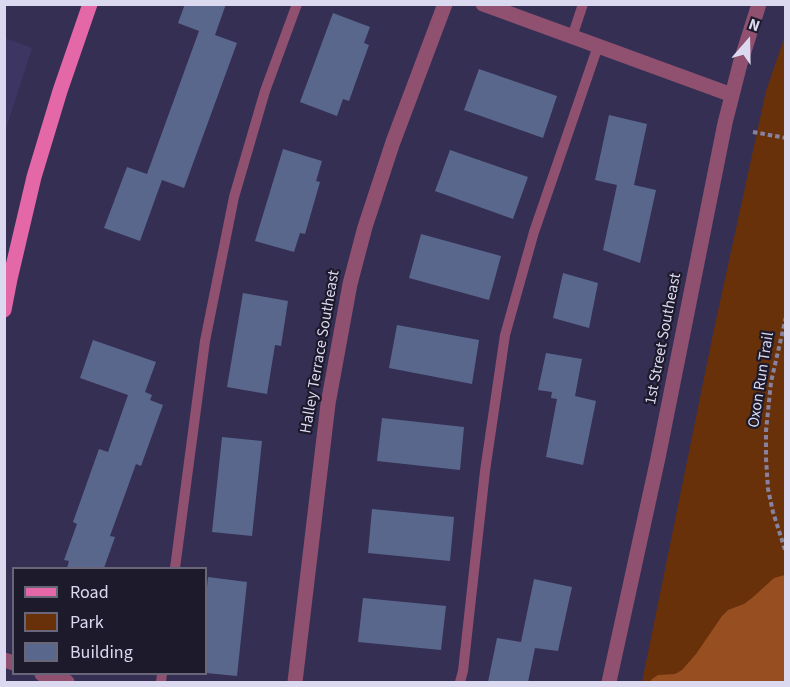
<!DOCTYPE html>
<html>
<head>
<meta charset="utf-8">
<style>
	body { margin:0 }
	#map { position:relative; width:790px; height:687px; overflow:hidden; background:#352f54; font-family:"Source Sans 3",sans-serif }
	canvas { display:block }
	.frame { position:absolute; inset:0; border:6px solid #dbd9f0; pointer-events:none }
	.legend { position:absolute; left:12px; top:567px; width:195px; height:108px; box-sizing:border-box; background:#1d1a2b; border:2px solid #69667a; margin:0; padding:8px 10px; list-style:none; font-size:18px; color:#dbd9f0 }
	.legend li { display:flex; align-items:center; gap:12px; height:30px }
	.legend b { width:30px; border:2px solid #69667a }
	.north { position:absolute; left:718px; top:12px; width:60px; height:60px; -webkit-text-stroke:4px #1d1a2b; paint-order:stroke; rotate:20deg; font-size:16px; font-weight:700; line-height:24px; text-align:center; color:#dbd9f0 }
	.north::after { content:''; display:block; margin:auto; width:21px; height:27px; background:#dbd9f0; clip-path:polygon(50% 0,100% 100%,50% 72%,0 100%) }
</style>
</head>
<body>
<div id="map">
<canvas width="790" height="687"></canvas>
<div class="frame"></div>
<ul class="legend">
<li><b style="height:8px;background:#e467a8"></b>Road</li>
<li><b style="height:16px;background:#693109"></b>Park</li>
<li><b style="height:16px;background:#5a678d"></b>Building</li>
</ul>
<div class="north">N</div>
</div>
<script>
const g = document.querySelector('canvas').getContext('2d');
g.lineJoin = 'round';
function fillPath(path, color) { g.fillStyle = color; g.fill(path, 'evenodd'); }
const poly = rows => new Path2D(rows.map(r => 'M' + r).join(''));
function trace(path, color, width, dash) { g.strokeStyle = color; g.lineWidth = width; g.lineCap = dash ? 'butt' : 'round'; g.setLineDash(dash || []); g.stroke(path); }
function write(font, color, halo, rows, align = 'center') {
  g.font = font + ' "Source Sans 3",sans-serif'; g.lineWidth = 4.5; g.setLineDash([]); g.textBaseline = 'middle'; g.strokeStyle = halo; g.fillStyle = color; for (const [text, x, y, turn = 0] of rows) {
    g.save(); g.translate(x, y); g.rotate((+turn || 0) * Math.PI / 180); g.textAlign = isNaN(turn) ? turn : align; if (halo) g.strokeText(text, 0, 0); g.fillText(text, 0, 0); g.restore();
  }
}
const built = poly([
	[5,38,32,48,5,132,4,38]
]);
const green = poly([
	[785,36,785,682,642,682,713,334,766,91]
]);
const forest = poly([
	[785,575,785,682,650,682,652,679,658,675,675,674,682,670,696,654,722,616,728,610,744,604,752,598,774,578]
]);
const building = poly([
	[185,4,226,4,215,35,237,43,184,188,162,180,140,241,104,228,127,167,147,174,199,31,178,23],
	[333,13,370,27,364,43,369,45,349,101,343,99,337,116,300,102],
	[479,69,557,96,543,138,464,110],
	[609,115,647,124,634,185,656,190,640,263,603,250,617,185,595,180],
	[283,149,322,161,316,181,320,182,305,234,300,233,294,252,255,241],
	[450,150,528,177,513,219,435,191],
	[421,234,501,256,489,300,409,278],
	[563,273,598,283,589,328,553,318],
	[243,293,288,301,281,346,275,345,267,394,227,387],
	[397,325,479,340,472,384,389,368],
	[93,340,156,362,145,392,152,395,150,400,163,405,141,466,136,464,110,536,115,537,104,568,67,568,69,561,64,560,77,524,73,522,99,449,108,452,128,395,80,378],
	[546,353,582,359,575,396,596,401,583,465,546,457,557,399,551,398,552,392,538,390],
	[382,418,464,427,460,470,377,461],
	[222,437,262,441,252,536,212,532],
	[372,509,454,517,450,561,368,553],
	[208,577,247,582,237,676,206,673,206,598],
	[534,579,572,587,558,651,535,648,528,682,488,682,497,638,521,642],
	[363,598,446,606,441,650,358,642]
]);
const path = poly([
	[753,132,786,138],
	[786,317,771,382,766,431,766,458,768,489,773,512,786,553]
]);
const service = poly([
	[572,37,583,4],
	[175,568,205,341,234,197,265,91,297,4],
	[161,682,162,674],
	[460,682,463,671,485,471,505,335,534,232,598,46]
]);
const minor = poly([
	[483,4,732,95],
	[4,660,14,663],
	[42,674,67,682],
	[295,682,328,404,350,284,365,227,393,142,445,4],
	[609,682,658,458,725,123,740,64,759,4]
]);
const primary = poly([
	[4,310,10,279,34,177,60,91,90,4]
]);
const streetNames = [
	["1st Street Southeast",664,339,-79],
	["Halley Terrace Southeast",321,352,-80],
	["Oxon Run Trail",762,380,-81]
];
fillPath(built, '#3e3662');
fillPath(green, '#693109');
fillPath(forest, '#974e20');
fillPath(building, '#5a678d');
trace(path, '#8682a0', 4, [4.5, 3]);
trace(service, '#8f516f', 10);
trace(minor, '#8f516f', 15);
trace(primary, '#e467a8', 15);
write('16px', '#dbd9f0', '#1d1a2b', streetNames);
</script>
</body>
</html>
